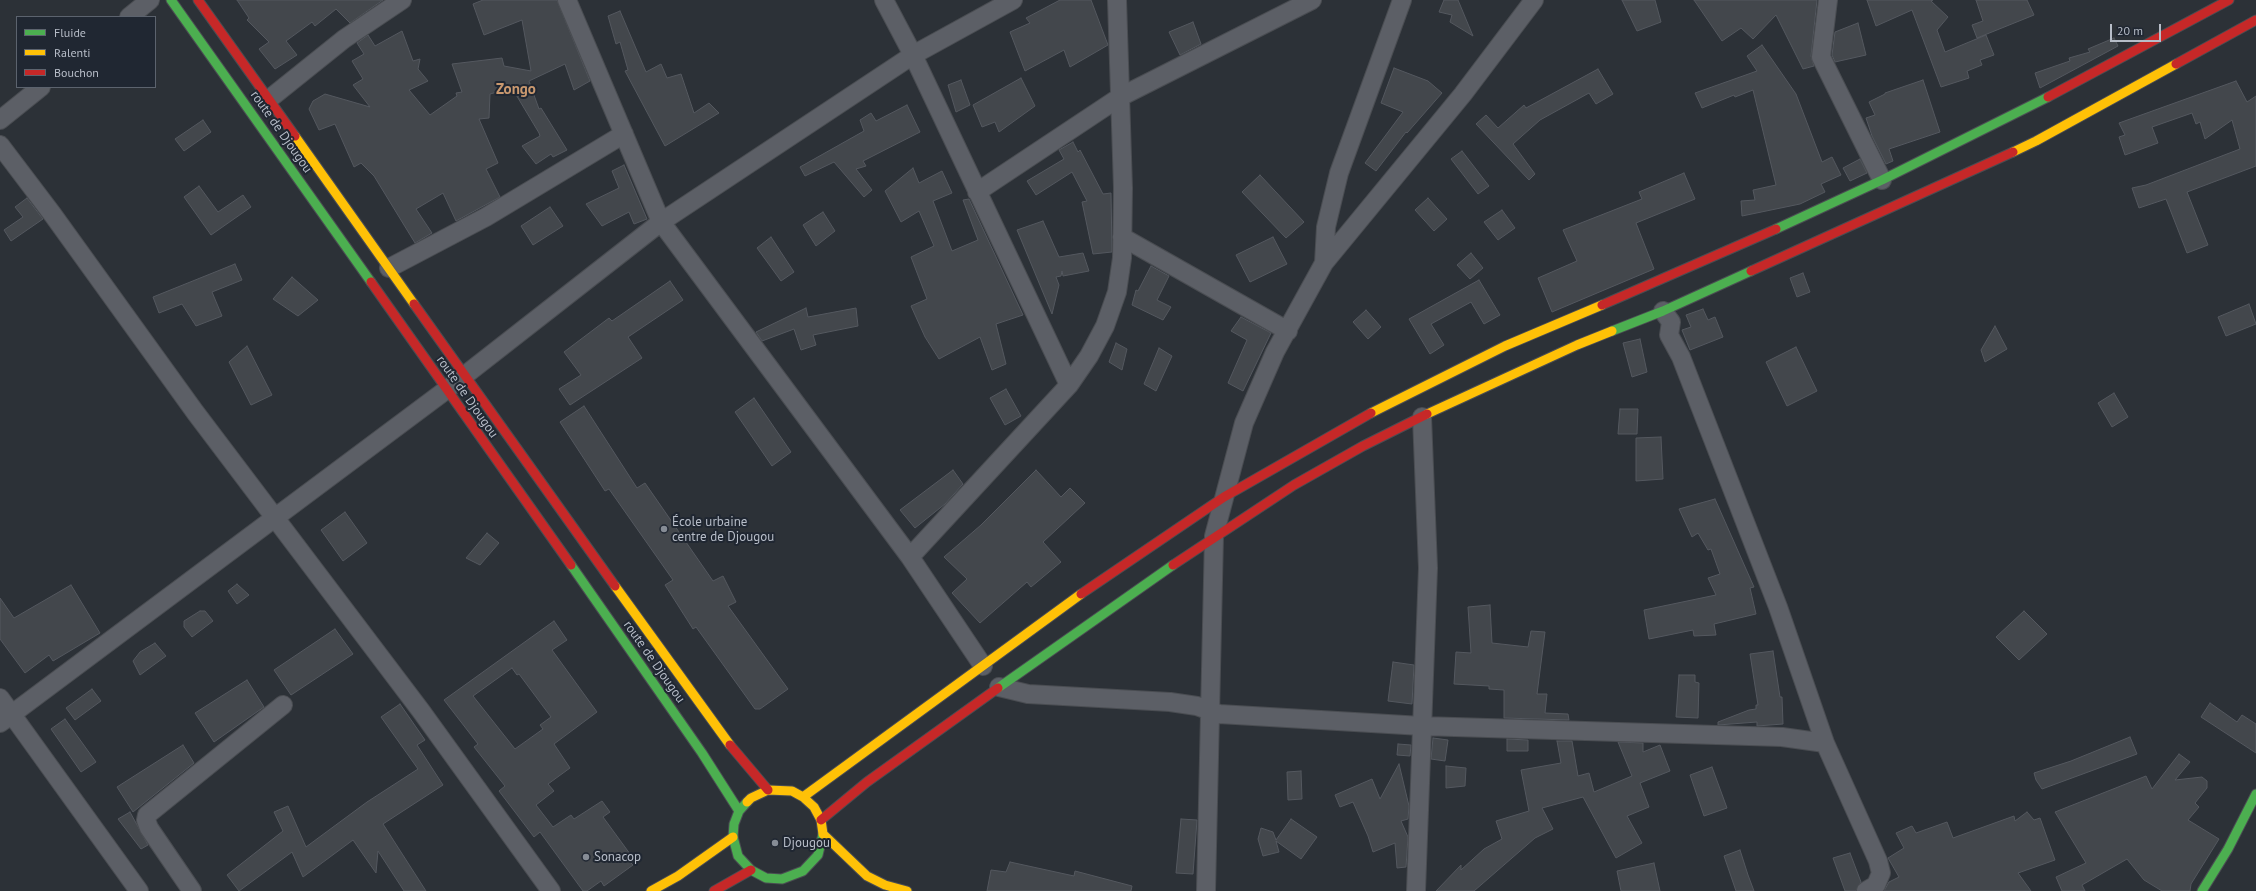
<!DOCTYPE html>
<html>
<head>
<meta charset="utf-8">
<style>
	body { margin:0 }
	#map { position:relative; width:2256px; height:891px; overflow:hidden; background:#2c3137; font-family:"PT Sans",sans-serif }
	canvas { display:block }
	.legend { position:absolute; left:16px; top:16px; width:140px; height:72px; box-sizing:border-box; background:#202732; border:1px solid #5c636e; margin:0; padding:5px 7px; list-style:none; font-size:12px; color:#b7bdc8 }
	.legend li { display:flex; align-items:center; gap:8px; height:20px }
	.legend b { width:20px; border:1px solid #5c636e }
	.scale { position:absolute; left:2110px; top:24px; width:51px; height:18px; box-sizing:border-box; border:2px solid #b7bdc8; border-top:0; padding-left:5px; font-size:12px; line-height:14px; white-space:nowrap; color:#b7bdc8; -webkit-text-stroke:3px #202732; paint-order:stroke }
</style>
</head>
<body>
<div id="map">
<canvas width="2256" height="891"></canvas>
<ul class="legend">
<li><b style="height:5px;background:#4caf50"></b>Fluide</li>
<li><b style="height:5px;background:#ffc107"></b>Ralenti</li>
<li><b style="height:5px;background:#c62828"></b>Bouchon</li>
</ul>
<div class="scale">20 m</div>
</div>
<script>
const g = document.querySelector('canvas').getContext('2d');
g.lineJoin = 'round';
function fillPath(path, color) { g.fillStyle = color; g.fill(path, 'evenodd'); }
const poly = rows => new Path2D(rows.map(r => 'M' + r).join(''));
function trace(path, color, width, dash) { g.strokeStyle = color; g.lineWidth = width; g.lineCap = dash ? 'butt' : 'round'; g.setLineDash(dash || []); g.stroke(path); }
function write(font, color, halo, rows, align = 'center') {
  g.font = font + ' "PT Sans",sans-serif'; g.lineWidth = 4; g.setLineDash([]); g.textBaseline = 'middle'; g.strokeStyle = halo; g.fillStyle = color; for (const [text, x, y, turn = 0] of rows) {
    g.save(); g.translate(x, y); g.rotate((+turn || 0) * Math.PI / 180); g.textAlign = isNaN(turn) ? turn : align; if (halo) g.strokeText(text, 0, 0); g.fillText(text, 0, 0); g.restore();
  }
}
const building = poly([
	[237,0,383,0,350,23,336,9,315,26,312,22,286,41,297,55,275,69,259,49,269,42,247,20,249,18,237,0],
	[483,0,557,0,590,81,574,90,565,64,529,81,539,109,541,108,567,150,553,157,551,154,536,164,522,146,540,136,539,133,512,88,490,94,489,118,479,119,498,163,486,169,500,197,456,221,443,193,416,209,432,233,415,243,374,176,361,163,354,167,335,124,319,130,309,109,313,101,325,94,370,107,353,85,363,79,352,61,364,54,357,43,368,35,375,46,402,31,413,61,420,59,418,69,428,81,409,90,430,115,457,96,456,93,462,92,452,64,502,58,504,66,531,71,522,20,484,35,473,4,483,0],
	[1060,0,1091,0,1108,45,1070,67,1064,50,1025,71,1010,32,1030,23,1026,18,1060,0],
	[1444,0,1458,0,1473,36,1450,22,1452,15,1439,12,1444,0],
	[1622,0,1655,0,1661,22,1637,31,1622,0],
	[1694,0,1817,0,1811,56,1814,66,1803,69,1776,15,1753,39,1741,28,1722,41,1694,0],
	[1867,0,1933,0,1931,1,1948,17,1937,30,1945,52,1986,35,1994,55,1980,60,1982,65,1967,71,1969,78,1941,87,1912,10,1876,26,1867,0],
	[1976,0,2027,0,2034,15,1977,38,1972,25,1983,21,1976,0],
	[620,11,646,72,661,64,667,78,681,74,694,113,709,103,719,113,665,146,625,71,628,70,620,42,616,44,608,16,620,11],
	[1193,22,1201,44,1180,55,1169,32,1193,22],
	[1858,23,1866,55,1835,62,1832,55,1835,32,1858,23],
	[2114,38,2118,46,2040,88,2035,73,2070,61,2069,58,2090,52,2088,49,2114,38],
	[1762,45,1796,94,1822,162,1832,157,1841,175,1821,184,1825,192,1800,204,1742,216,1741,201,1755,200,1753,190,1776,185,1753,90,1735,97,1734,95,1702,108,1695,93,1757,71,1747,56,1762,45],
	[1394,68,1428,81,1442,93,1407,133,1406,132,1376,171,1365,163,1403,112,1381,103,1394,68],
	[1598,69,1613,94,1596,104,1589,93,1540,120,1513,144,1535,174,1529,180,1476,124,1486,115,1498,128,1524,105,1526,108,1598,69],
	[1021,78,1035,106,999,132,995,122,982,127,973,105,1021,78],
	[961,80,970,105,956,112,948,85,961,80],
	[1923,80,1940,132,1889,149,1893,161,1886,164,1872,136,1866,118,1875,115,1869,102,1885,94,1885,93,1923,80],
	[2236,81,2247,102,2256,96,2256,166,2187,192,2208,245,2187,253,2166,199,2139,208,2132,188,2146,185,2240,149,2232,120,2205,139,2200,122,2196,124,2192,113,2152,127,2158,143,2125,155,2119,137,2125,135,2119,123,2236,81],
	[907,105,920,132,863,161,866,166,856,169,872,190,864,197,834,162,805,176,800,167,864,131,860,120,871,113,876,121,907,105],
	[203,120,211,132,184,151,175,139,203,120],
	[1073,142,1078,152,1080,150,1103,194,1111,193,1112,252,1093,254,1082,202,1087,201,1072,172,1036,195,1027,181,1064,159,1059,150,1073,142],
	[1462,151,1489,186,1478,194,1451,159,1462,151],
	[1860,159,1867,173,1850,181,1843,168,1860,159],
	[624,165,647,219,634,224,629,212,602,226,586,204,619,188,612,171,624,165],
	[913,168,919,183,942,171,952,193,933,201,952,251,978,240,963,200,969,199,1023,315,996,324,1006,364,992,370,980,337,939,359,925,337,911,306,927,299,911,257,934,246,919,211,901,222,885,191,913,168],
	[1684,173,1695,199,1636,223,1654,269,1552,312,1538,278,1577,261,1563,230,1642,199,1639,192,1684,173],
	[1260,175,1304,222,1286,238,1242,192,1260,175],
	[199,186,218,212,243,195,251,207,211,235,184,197,199,186],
	[27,198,43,219,11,241,4,230,23,217,15,207,27,198],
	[1428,198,1447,219,1434,231,1415,210,1428,198],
	[550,207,563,226,533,245,521,226,550,207],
	[1502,210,1515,228,1498,240,1484,222,1502,210],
	[823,212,835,231,816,246,803,225,823,212],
	[1043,221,1059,257,1083,253,1089,271,1063,276,1062,271,1061,276,1056,277,1059,285,1052,314,1017,230,1043,221],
	[771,237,794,272,781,281,757,248,771,237],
	[1273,237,1287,264,1250,282,1236,255,1273,237],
	[1471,253,1483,268,1470,279,1457,265,1471,253],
	[235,264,242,280,212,292,222,316,196,326,182,304,159,313,153,297,235,264],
	[1151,266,1169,276,1157,300,1171,307,1163,320,1132,305,1136,290,1138,291,1151,266],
	[1803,273,1810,292,1797,297,1790,278,1803,273],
	[292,277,318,300,298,316,273,299,292,277],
	[1479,280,1500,315,1484,324,1471,302,1431,324,1444,345,1430,354,1409,319,1479,280],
	[670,281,683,300,628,337,642,358,570,405,559,389,581,375,564,352,609,318,612,321,670,281],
	[2249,304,2256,324,2226,336,2218,317,2249,304],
	[806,308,808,317,856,308,858,326,813,335,816,345,801,350,794,329,762,341,756,332,806,308],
	[1703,309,1708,320,1715,317,1723,337,1690,350,1682,330,1691,327,1686,315,1703,309],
	[1366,310,1381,327,1368,339,1353,322,1366,310],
	[1241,317,1271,333,1243,391,1228,383,1247,340,1231,331,1241,317],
	[1995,326,2007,349,1985,362,1981,350,1995,326],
	[1640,339,1647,372,1632,377,1623,343,1640,339],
	[1116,343,1127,349,1122,370,1109,362,1116,343],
	[247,346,272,395,251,405,229,362,247,346],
	[1796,347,1817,391,1787,406,1766,362,1796,347],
	[1159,348,1172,356,1156,391,1144,384,1159,348],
	[1006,389,1021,416,1005,425,990,398,1006,389],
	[2114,393,2128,417,2112,427,2098,403,2114,393],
	[754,398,791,452,772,466,735,412,754,398],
	[584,406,637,488,645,483,713,581,723,576,736,602,728,606,788,689,760,709,755,709,696,627,693,629,665,585,673,580,609,489,605,491,560,422,584,406],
	[1620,409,1638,409,1637,434,1618,434,1620,409],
	[1661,437,1663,479,1636,481,1636,438,1661,437],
	[953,470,963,484,945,504,915,528,900,510,953,470],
	[1036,470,1061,497,1070,488,1085,503,1043,542,1061,562,1031,587,1027,582,980,623,952,593,967,579,944,557,981,525,1036,470],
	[1715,499,1754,587,1750,588,1756,614,1714,624,1716,635,1694,636,1693,630,1649,639,1644,610,1716,595,1708,578,1720,574,1711,549,1708,550,1698,533,1692,537,1679,509,1715,499],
	[345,512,367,543,343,561,321,530,345,512],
	[487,533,499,543,480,565,466,558,487,533],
	[237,584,249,595,237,604,228,591,237,584],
	[71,585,100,633,53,661,49,655,25,673,0,639,0,598,14,618,71,585],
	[1490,605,1492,643,1528,647,1531,631,1545,632,1537,694,1547,694,1545,713,1568,714,1569,720,1504,718,1504,690,1489,689,1489,686,1454,684,1456,652,1471,653,1468,607,1490,605],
	[200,611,205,611,213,621,192,637,184,627,184,621,200,611],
	[2024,611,2047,634,2019,660,1996,637,2024,611],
	[554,621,567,640,552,650,597,712,554,744,570,768,548,784,554,791,536,805,553,827,571,815,574,819,602,801,610,812,603,817,633,858,629,861,633,865,604,886,601,881,587,891,583,891,540,832,534,837,499,791,505,786,474,747,478,744,444,700,554,621],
	[512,668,517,675,519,674,551,717,540,725,543,729,515,749,473,696,512,668],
	[335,629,353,654,291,695,274,670,335,629],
	[155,643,166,656,140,675,133,661,140,652,155,643],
	[1773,651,1780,697,1782,697,1783,724,1757,726,1757,722,1718,725,1718,722,1749,710,1756,709,1756,705,1758,705,1750,654,1773,651],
	[1393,662,1414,665,1412,704,1388,701,1393,662],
	[1679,675,1695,675,1695,682,1699,683,1698,718,1676,717,1679,675],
	[247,680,264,707,214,742,195,713,247,680],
	[92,689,101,701,75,720,66,708,92,689],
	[2210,703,2237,722,2242,715,2256,724,2256,753,2201,717,2210,703],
	[400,704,425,740,417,745,443,785,383,824,426,891,404,891,378,851,376,873,353,840,303,877,292,852,239,891,227,875,283,831,274,812,288,806,306,847,367,802,418,769,381,717,400,704],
	[65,719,96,762,81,772,51,729,65,719],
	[2130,737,2137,754,2042,789,2036,780,2034,773,2071,761,2130,737],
	[1433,738,1448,740,1445,761,1431,759,1433,738],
	[1507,739,1528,740,1528,751,1507,751,1507,739],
	[1557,741,1572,741,1578,776,1589,773,1594,792,1632,776,1618,742,1643,743,1643,752,1660,745,1670,771,1640,783,1649,807,1627,816,1642,843,1616,858,1583,797,1542,808,1553,829,1535,838,1474,891,1436,891,1461,865,1461,870,1484,849,1502,839,1496,821,1529,811,1521,770,1561,763,1557,741],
	[1398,744,1411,745,1410,756,1397,755,1398,744],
	[183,745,194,763,133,812,117,787,183,745],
	[2179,754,2190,762,2175,780,2202,777,2207,781,2207,788,2195,803,2199,807,2188,820,2219,839,2191,884,2190,891,2162,891,2144,880,2127,859,2082,885,2085,891,2062,891,2056,877,2086,863,2055,812,2146,776,2152,789,2179,754],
	[1399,764,1409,806,1408,819,1401,821,1408,837,1406,867,1397,868,1395,843,1373,852,1368,836,1353,802,1340,807,1335,795,1372,779,1380,799,1399,764],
	[1446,766,1466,768,1465,786,1446,788,1446,766],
	[1712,767,1727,808,1704,816,1690,775,1712,767],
	[1301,771,1302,799,1288,800,1287,772,1301,771],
	[130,812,148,845,141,849,118,819,130,812],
	[2027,812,2034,820,2040,818,2055,860,2018,873,2031,891,1884,891,1889,882,1899,877,1888,858,1904,848,1896,833,1912,826,1916,833,1947,822,1953,838,2014,816,2015,821,2027,812],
	[1181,819,1197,820,1193,874,1176,873,1181,819],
	[1291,819,1317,837,1301,859,1276,841,1279,852,1263,856,1258,839,1261,828,1273,832,1276,840,1291,819],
	[1740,850,1748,875,1754,891,1736,891,1724,856,1740,850],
	[1850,853,1861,882,1856,891,1845,891,1833,858,1850,853],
	[1010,862,1074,876,1075,871,1132,886,1131,891,987,891,991,870,1006,872,1010,862],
	[1654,863,1660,891,1621,891,1617,871,1654,863]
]);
const street = poly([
	[567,0,661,222,910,557,983,666],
	[884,0,913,55,1069,385],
	[1828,0,1821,57,1882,180],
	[129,17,150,0],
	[268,100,344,39,402,0],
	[0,120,41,87],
	[0,145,53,215,195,412,421,711,551,891],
	[977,192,1120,97,1312,0],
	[1122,237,1288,331],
	[1324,263,1326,227,1339,173,1402,0],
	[389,268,486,217,624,134],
	[1663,311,1671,322,1669,335,1681,357,1778,607,1825,743,1878,861,1881,873,1876,885,1866,891],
	[910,557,1069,385,1089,356,1105,326,1117,292,1122,258,1123,188,1117,0],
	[999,687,1028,694,1170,702,1197,706,1219,714,1422,726,1782,737,1825,743],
	[0,698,139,891],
	[0,723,446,390,661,222,913,55,1013,0],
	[192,891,149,828,146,820,147,815,283,705],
	[1206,891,1214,536,1244,423,1275,352,1324,263,1463,94,1534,0],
	[1416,891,1428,568,1422,417]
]);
const fast = poly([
	[171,0,371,282],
	[1776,229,1882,180,2048,97],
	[1612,331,1663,311,1751,271],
	[571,565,702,753,739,811],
	[998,688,1173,565],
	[747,802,739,811,734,824,733,837,738,856,751,870,766,878,782,879,803,871,818,855,823,834],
	[2202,891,2228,849,2256,794]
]);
const slow = poly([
	[295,136,414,304],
	[2013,152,2036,141,2176,64],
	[1371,413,1505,346,1602,305],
	[1427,414,1577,345,1612,331],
	[615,586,730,745],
	[803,797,1081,594],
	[747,802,751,798,768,790,792,791,803,797,814,807,821,820,823,834,867,876,885,885,907,891],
	[651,891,678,876,733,837]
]);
const jam = poly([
	[198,0,295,136],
	[2176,64,2256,20],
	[2048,97,2229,0],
	[1751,271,2013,152],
	[371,282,571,565],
	[414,304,615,586],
	[1602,305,1776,229],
	[1173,565,1294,485,1363,446,1427,414],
	[1081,594,1224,497,1371,413],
	[730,745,768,790],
	[821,820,867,782,998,688],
	[714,891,751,870]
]);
const markers = [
	[664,529,4,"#868c95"],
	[775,843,4,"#868c95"],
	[586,857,4,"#868c95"]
];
const streetNames = [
	["route de Djougou",281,132,55],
	["route de Djougou",467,397,55],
	["route de Djougou",654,662,55]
];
const poiNames = [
	["École urbaine",672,522],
	["centre de Djougou",672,537],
	["Djougou",783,843],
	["Sonacop",594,857]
];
const quarterNames = [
	["Zongo",516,90]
];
fillPath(building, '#43474c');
trace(building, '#54585f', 1);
trace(street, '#4a4d52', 20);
trace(fast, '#4a4d52', 11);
trace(slow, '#4a4d52', 11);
trace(jam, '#4a4d52', 11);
trace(street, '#5c5f66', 18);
trace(fast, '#4caf50', 9);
trace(slow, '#ffc107', 9);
trace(jam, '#c62828', 9);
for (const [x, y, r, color] of markers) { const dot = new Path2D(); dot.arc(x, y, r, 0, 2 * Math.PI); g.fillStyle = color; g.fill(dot); trace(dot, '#202732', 1.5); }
write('13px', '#b7bdc8', '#202732', streetNames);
write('13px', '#b7bdc8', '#202732', poiNames, 'left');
write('bold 15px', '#ca996f', '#202732', quarterNames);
</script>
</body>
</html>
